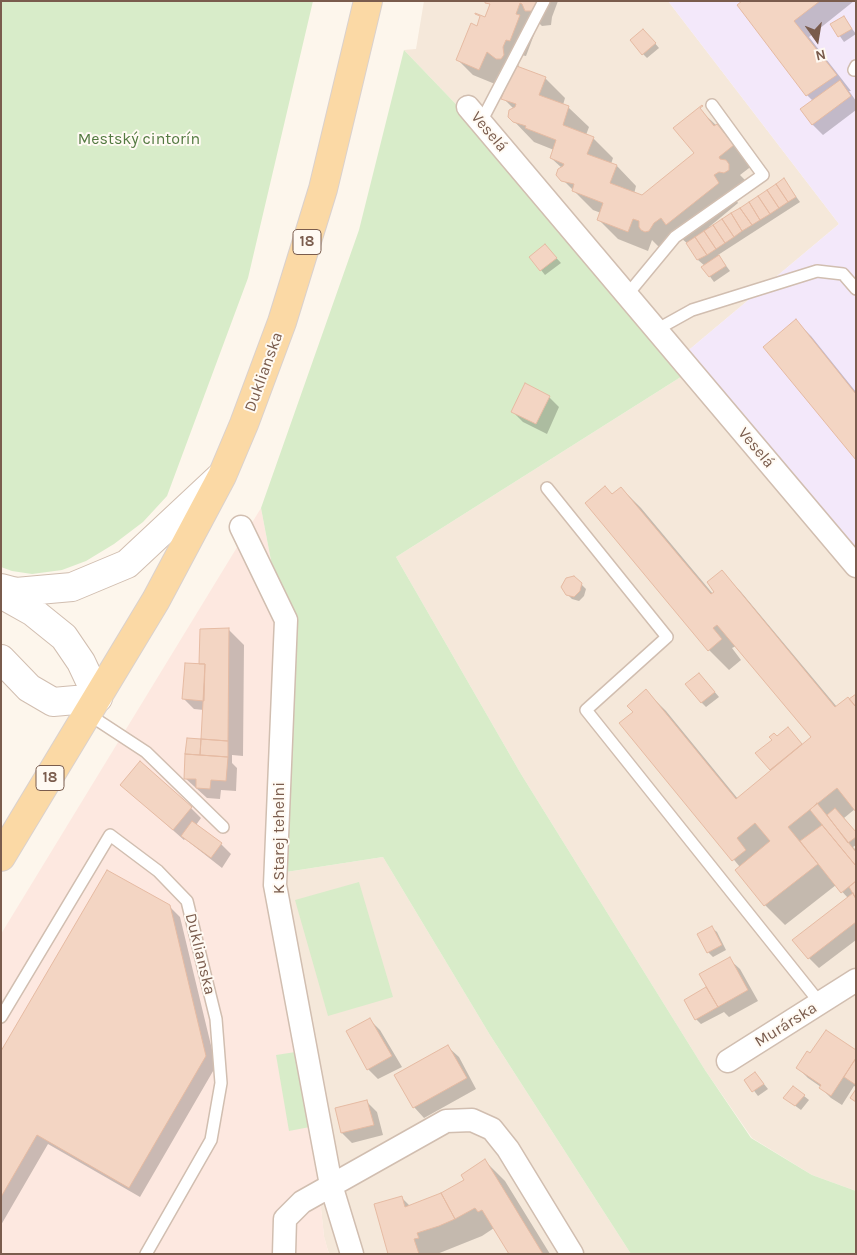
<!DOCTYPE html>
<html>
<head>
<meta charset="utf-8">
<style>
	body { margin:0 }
	#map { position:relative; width:857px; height:1255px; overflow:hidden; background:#fdf6ec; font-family:Karla,sans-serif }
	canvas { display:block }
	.frame { position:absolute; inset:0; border:2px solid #7a5c4d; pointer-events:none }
	.north { position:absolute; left:792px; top:15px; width:50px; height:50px; -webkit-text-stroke:4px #fffaf3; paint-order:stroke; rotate:167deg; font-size:14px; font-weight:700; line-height:20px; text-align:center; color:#7a5c4d }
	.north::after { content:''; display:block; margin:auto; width:18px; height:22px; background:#7a5c4d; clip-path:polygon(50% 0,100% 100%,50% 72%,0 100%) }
</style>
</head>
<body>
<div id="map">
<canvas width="857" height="1255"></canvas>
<div class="frame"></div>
<div class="north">N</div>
</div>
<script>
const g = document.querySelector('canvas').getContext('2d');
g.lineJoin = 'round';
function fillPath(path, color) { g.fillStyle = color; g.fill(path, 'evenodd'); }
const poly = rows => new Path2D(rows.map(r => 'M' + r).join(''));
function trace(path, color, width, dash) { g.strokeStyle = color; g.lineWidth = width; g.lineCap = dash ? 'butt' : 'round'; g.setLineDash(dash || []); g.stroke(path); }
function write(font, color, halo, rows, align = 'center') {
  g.font = font + ' Karla,sans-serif'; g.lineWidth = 4; g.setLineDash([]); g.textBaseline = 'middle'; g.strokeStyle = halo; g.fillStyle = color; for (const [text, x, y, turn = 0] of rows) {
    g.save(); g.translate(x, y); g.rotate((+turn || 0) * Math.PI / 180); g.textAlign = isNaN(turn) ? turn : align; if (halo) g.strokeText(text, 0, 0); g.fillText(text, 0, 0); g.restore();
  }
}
const residential = poly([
	[424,1,668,1,839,224,684,354,613,268,404,50,416,49],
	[695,368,856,562,856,1191,812,1175,752,1138,705,1070,521,774,396,557],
	[383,857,490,1035,631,1254,329,1254,324,1237,286,872]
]);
const commercial = poly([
	[261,508,293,676,286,872,324,1236,329,1254,1,1254,1,934]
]);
const education = poly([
	[668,1,856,1,856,562,684,354,839,224]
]);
const green = poly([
	[1,1,313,1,248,278,167,496,143,522,114,544,86,561,62,570,32,574,12,571,1,567],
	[404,50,613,268,695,368,396,557,521,774,705,1070,751,1138,812,1175,856,1191,856,1254,631,1254,490,1035,383,857,286,872,293,676,261,508,359,230],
	[359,882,393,997,328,1016,295,900],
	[302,1051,315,1126,289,1131,276,1055]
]);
const shadow = poly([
	[489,1,558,1,552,17,551,25,542,26,535,19,531,28,535,32,526,56,521,55,518,63,519,68,545,78,565,98,563,105,569,108,589,127,586,135,593,138,613,158,611,164,617,166,636,186,634,194,642,197,696,153,699,109,737,145,753,165,740,175,746,181,733,195,738,203,709,227,710,228,784,180,800,202,718,255,730,271,714,282,703,267,705,266,698,260,688,244,681,238,662,250,652,240,648,251,618,239,598,219,601,213,593,210,558,175,562,168,551,158,554,150,534,142,510,117,514,109,503,98,512,74,503,66,495,84,473,75,458,60,478,27,485,18,490,5,488,3],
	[744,1,854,1,809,37,851,91,849,91,856,101,856,110,823,135,812,124,813,101,807,95],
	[844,18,856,34,844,42,832,25],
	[648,35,659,48,647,58,643,54],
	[550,251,561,263,545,275,541,270],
	[796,321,811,336,856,392,856,459],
	[549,397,559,407,547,434,523,422,513,412],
	[621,488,641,508,713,594,716,592,722,572,741,592,837,707,855,809,844,818,856,833,856,845,853,847,856,850,856,940,819,968,809,958,848,898,836,885,785,925,765,905,740,867,621,724,634,712,646,691,666,711,738,799,772,771,757,754,788,728,803,745,812,738,736,646,732,648,741,660,729,670,709,650,612,496],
	[574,577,586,589,584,596,579,601,572,599,567,594],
	[229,630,244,645,243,756,232,755,232,763,237,768,236,791,221,790,220,799,207,798,185,778,186,754,202,740,204,710,194,709,184,699,200,665],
	[704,679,719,697,706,707,702,703],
	[122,785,191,808,201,818,196,825,221,844,231,854,222,868,185,839,184,840],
	[169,906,180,917,216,1066,140,1197,48,1144,1,1225,1,1053],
	[712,928,717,932,726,950,713,957,708,952],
	[729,959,740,969,758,1001,729,1017,724,1012,701,1024,696,1019,686,1001,708,987],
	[369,1019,380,1030,402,1067,378,1079,368,1069],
	[448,1047,459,1057,476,1089,424,1118,414,1107],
	[856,1052,856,1087,854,1086,842,1105,831,1098,821,1088,821,1087,808,1078,798,1068,811,1055],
	[760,1079,768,1089,758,1096,746,1080],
	[804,1096,809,1100,801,1110,790,1102],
	[367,1102,377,1112,383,1135,352,1143,342,1133,336,1109],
	[485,1161,505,1181,550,1254,510,1254,494,1228,482,1236,437,1254,389,1254,401,1197,410,1206,442,1194,466,1181]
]);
const building = poly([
	[485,1,537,1,537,6,533,11,525,11,522,4,520,3,516,14,520,15,510,41,506,40,503,47,504,55,501,59,496,59,487,52,479,70,456,60,471,23,477,26,480,16,475,14,475,13,485,17,490,4,485,3,485,1],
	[742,1,820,1,794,21,837,75,806,96,737,5,742,1],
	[844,16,852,29,838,37,830,24,844,16],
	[643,29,656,43,642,55,630,40,643,29],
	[514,65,546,77,539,95,569,106,563,125,594,137,587,154,617,165,610,183,642,195,694,153,673,128,702,105,703,106,700,108,714,126,717,124,734,145,719,157,720,159,726,160,729,164,729,170,724,173,719,172,714,175,719,183,666,225,661,218,654,223,649,231,645,232,641,230,639,227,639,221,633,219,628,232,597,220,603,203,572,191,574,184,561,181,556,175,558,169,563,166,564,164,550,158,556,140,525,128,526,126,513,122,508,117,509,110,515,107,516,104,501,99,514,65],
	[840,80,851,96,812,125,800,109,840,80],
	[784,178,796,197,788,202,776,184,784,178],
	[776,184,788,202,779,208,767,190,776,184],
	[767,190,779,208,770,214,758,196,767,190],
	[758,196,770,214,760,220,749,202,758,196],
	[749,202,760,220,752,225,740,208,749,202],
	[740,208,752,225,742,231,731,213,740,208],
	[731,213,742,231,734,237,722,219,731,213],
	[722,219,734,237,725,243,713,225,722,219],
	[713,225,725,243,716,249,704,231,713,225],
	[704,231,716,249,707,255,695,237,704,231],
	[695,237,707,255,697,260,686,243,695,237],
	[545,244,557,258,540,271,529,257,545,244],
	[719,255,726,266,709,277,701,267,719,255],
	[796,319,856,394,856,460,763,347,796,319],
	[525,383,550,396,536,424,511,412,525,383],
	[605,486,612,494,621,487,711,594,714,592,707,582,722,570,835,707,848,697,856,707,856,812,837,788,788,827,818,864,764,906,735,870,770,841,755,823,737,838,746,850,732,861,619,723,633,712,627,706,646,689,736,799,811,737,717,625,713,628,722,639,708,651,585,503,605,486],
	[574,576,582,583,580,591,574,597,566,595,561,587,566,578,574,576],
	[229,628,228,741,201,739,205,664,199,664,200,629,229,628],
	[185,663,205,664,204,701,182,699,185,663],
	[699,673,715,692,701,703,685,684,699,673],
	[856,694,856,707,849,699,856,694],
	[788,727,802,744,770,770,755,753,772,740,769,737,774,733,777,736,788,727],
	[187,738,201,739,200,755,185,754,187,738],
	[201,739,228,741,228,757,200,755,201,739],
	[185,754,228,757,226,781,211,780,210,789,196,788,196,779,184,779,185,754],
	[140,761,192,807,173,830,120,785,140,761],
	[817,803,856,852,856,866,810,810,817,803],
	[835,808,856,832,856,837,848,843,827,815,835,808],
	[192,821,222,843,211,858,181,836,192,821],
	[822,825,856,866,856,881,841,893,800,841,822,825],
	[107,870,170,905,206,1056,129,1188,37,1135,1,1197,1,1051,107,870],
	[856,881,856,899,849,887,856,881],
	[853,893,856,899,856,922,808,959,792,940,853,893],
	[712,926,722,945,707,953,697,934,712,926],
	[730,957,748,990,718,1007,699,974,730,957],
	[706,987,718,1007,695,1020,684,1000,706,987],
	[370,1018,392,1056,367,1070,346,1031,370,1018],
	[826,1030,856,1050,856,1058,831,1096,819,1088,821,1085,796,1068,807,1051,810,1053,826,1030],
	[448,1045,467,1078,413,1108,394,1075,448,1045],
	[856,1058,856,1085,844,1077,856,1058],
	[755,1072,764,1084,752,1092,744,1080,755,1072],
	[793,1086,805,1095,795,1106,783,1098,793,1086],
	[856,1089,856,1102,850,1098,856,1089],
	[367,1100,374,1125,341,1133,335,1108,367,1100],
	[485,1159,501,1185,543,1254,509,1254,482,1210,478,1212,475,1208,455,1219,441,1193,464,1180,461,1175,485,1159],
	[441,1193,455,1219,439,1226,417,1233,419,1238,414,1239,419,1254,388,1254,374,1204,402,1196,405,1207,441,1193]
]);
const service = poly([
	[854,70,856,66],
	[481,122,544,1],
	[627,295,675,237,763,175,712,105],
	[656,330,692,310,817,271,843,274,856,289],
	[547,488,667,637,586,710,820,1003],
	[88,714,146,752,223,827],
	[1,1017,110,835,158,871,187,901,216,1019,221,1083,211,1140,146,1254]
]);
const minor = poly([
	[468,107,856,566],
	[241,527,286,620,275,885,331,1185,352,1254],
	[728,1061,856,980],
	[284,1254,285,1219,302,1202,446,1121,472,1120,492,1129,508,1149,572,1254]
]);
const tertiary = poly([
	[1,588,16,592,72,587,127,564,219,478],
	[1,594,33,612,64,637,81,662,98,698,53,702,29,688,1,659]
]);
const primary = poly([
	[1,857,156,600,222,476,244,424,282,322,323,189,368,1]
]);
const shields = [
	[307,242,28],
	[50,778,28]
];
const shieldNames = [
	["18",307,242],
	["18",50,778]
];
const streetNames = [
	["Veselá",489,132,50],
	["Duklianska",264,372,-70],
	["Veselá",756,448,50],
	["K Starej tehelni",279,838,-90],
	["Duklianska",200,954,76],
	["Murárska",786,1025,-32]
];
const parkNames = [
	["Mestský cintorín",139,139]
];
fillPath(residential, '#f5e8da');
fillPath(commercial, '#fde8e0');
fillPath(education, '#f3e8fa');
fillPath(green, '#d8ecc9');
fillPath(shadow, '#0003');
fillPath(building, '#f3d5c3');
trace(building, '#e6bba3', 1);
trace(service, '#d1beb0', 14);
trace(minor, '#d1beb0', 25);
trace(tertiary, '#d1beb0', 30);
trace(primary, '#dad1cd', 30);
trace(service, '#fff', 11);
trace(minor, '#fff', 22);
trace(tertiary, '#fff', 28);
trace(primary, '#fbd9a5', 28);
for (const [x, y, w] of shields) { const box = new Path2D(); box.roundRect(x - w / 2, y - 12.5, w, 25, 4); g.fillStyle = '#fffaf3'; g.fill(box); trace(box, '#7a5c4d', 1); }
write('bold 15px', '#7a5c4d', null, shieldNames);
write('16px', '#7a5c4d', '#fffaf3', streetNames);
write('16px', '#537a41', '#fffaf3', parkNames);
</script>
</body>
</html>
